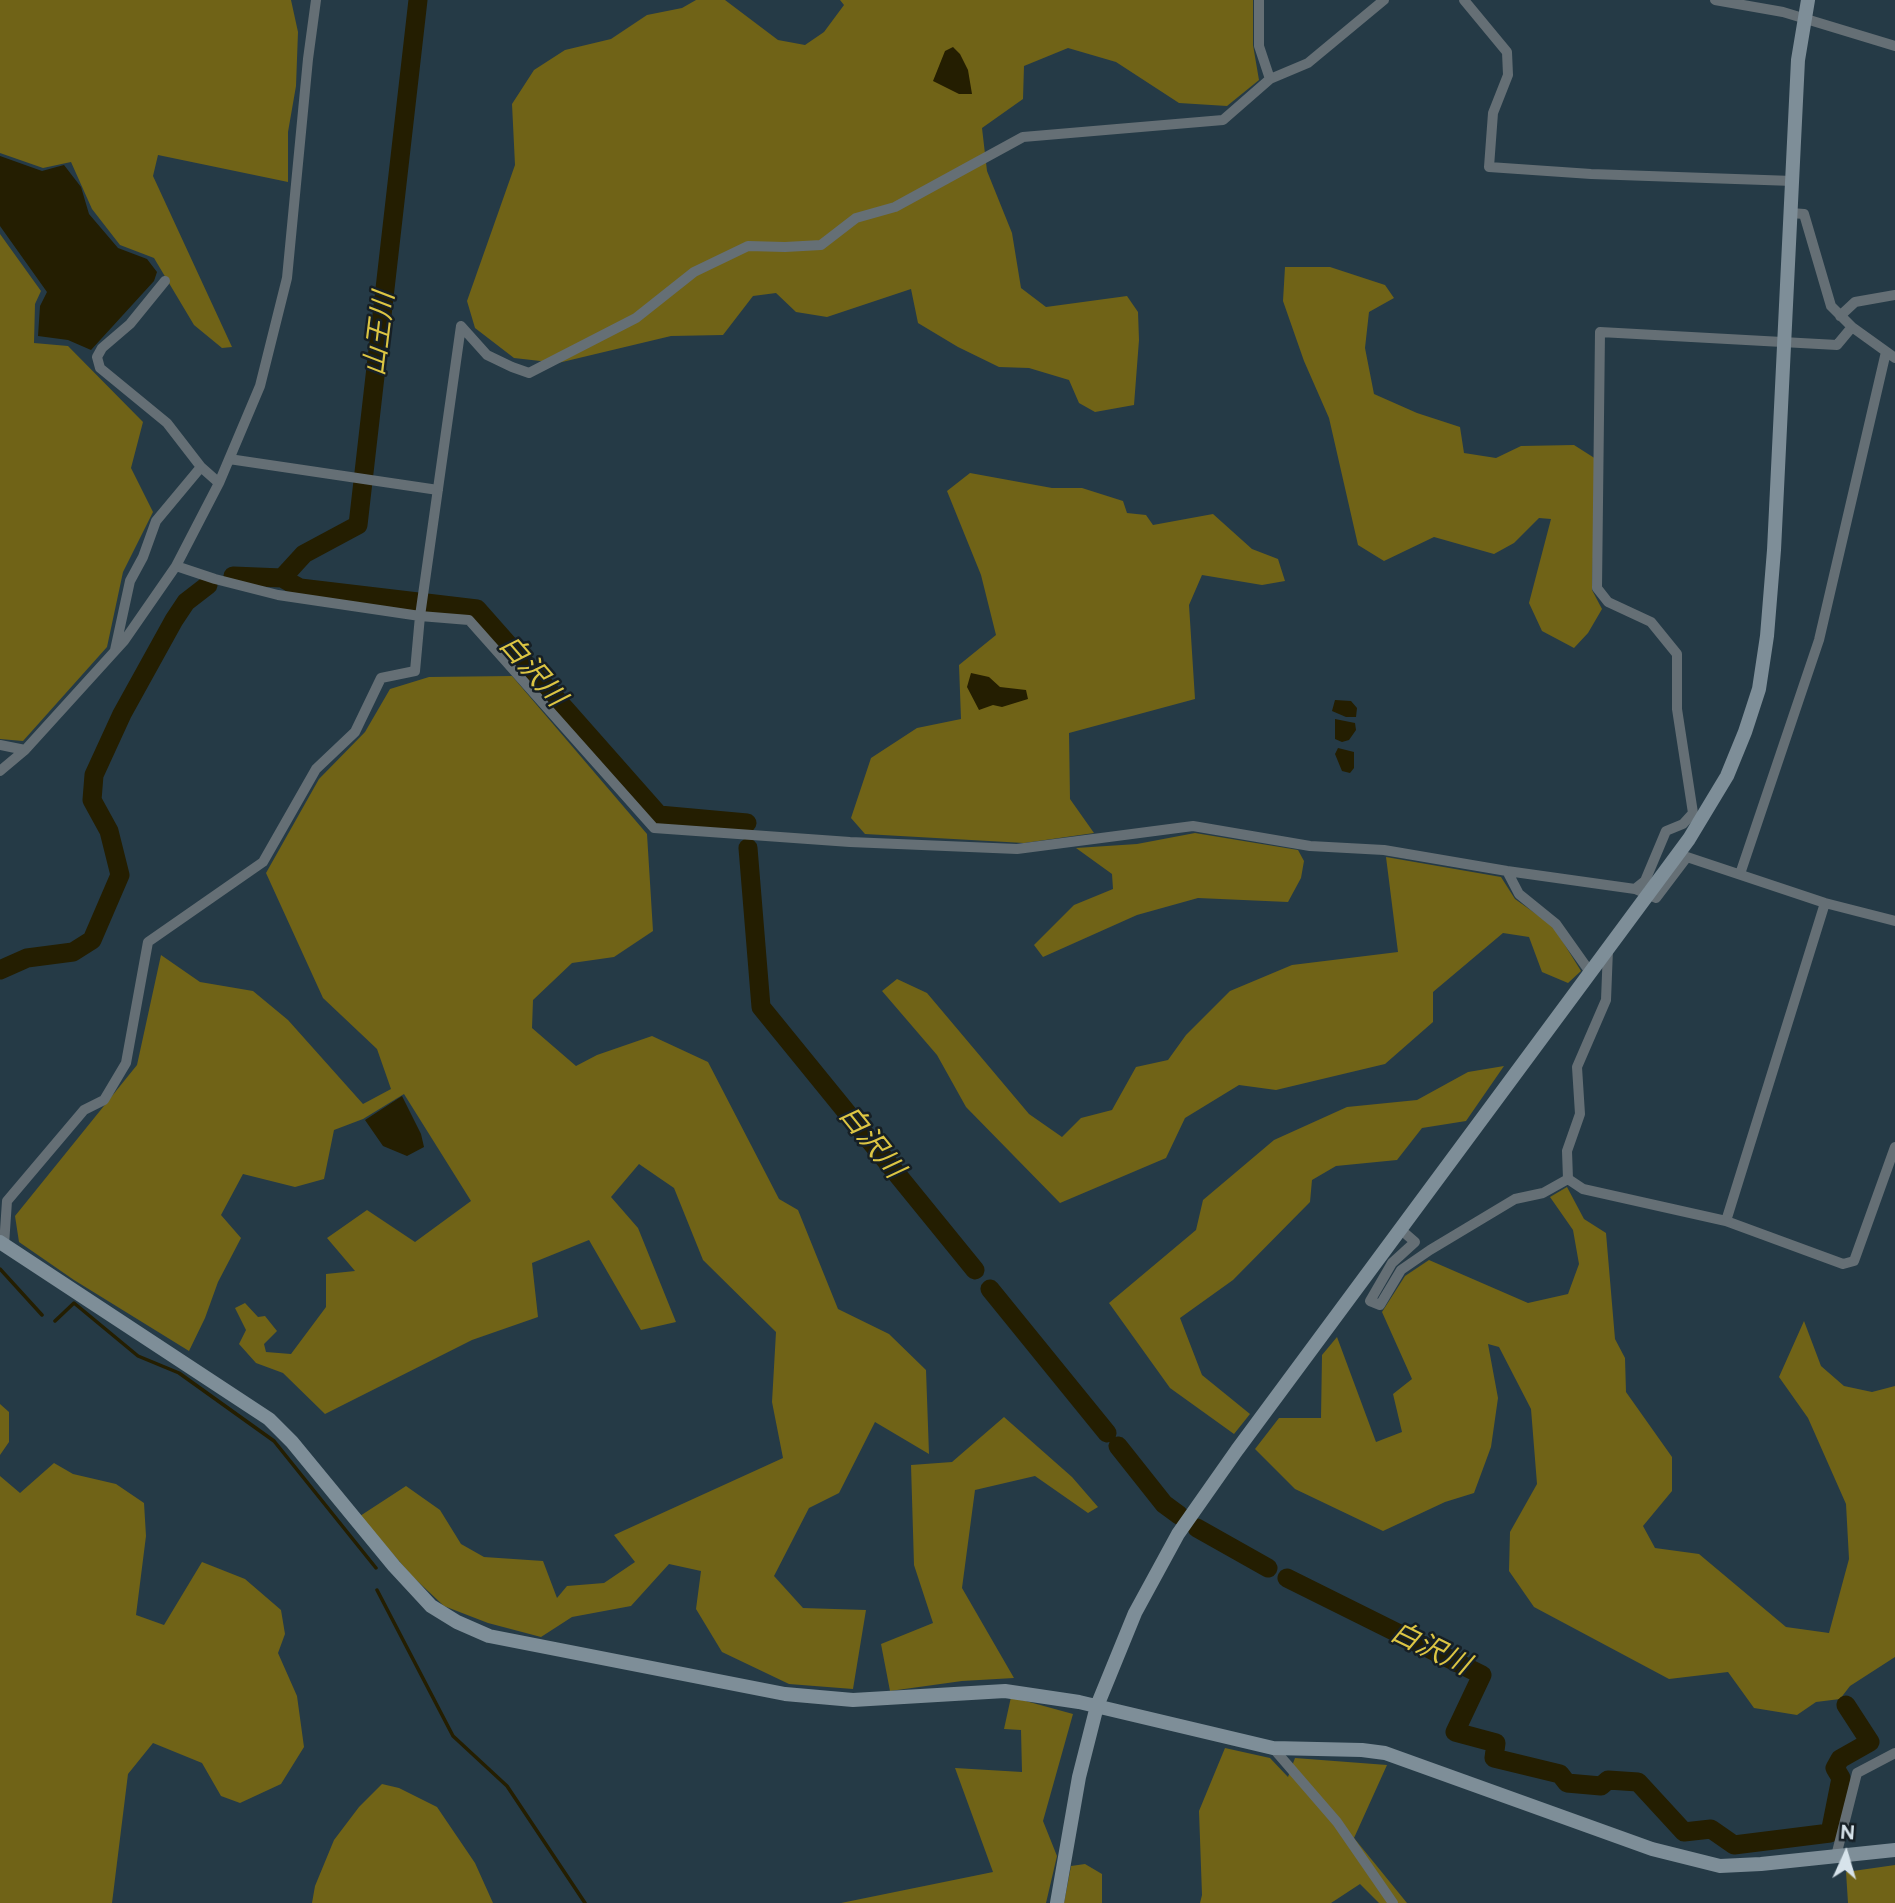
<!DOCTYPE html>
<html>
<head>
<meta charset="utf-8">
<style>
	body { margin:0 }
	#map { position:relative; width:1895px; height:1903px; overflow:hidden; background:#253a46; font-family:Figtree,sans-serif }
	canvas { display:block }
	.north { position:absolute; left:1811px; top:1819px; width:70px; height:70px; -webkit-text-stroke:5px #161f25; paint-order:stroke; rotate:4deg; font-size:19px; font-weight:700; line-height:28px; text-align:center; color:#d7e3eb }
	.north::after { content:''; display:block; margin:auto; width:24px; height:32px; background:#d7e3eb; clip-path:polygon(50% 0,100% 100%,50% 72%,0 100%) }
</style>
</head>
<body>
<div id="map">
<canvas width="1895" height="1903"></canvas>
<div class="north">N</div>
</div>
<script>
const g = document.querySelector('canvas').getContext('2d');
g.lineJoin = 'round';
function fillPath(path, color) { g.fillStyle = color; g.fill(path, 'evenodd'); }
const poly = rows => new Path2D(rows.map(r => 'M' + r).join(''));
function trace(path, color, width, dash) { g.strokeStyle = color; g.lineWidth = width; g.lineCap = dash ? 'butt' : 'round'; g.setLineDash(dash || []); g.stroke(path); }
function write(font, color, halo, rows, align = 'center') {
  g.font = font + ' Figtree,"Noto Sans JP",sans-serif'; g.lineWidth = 5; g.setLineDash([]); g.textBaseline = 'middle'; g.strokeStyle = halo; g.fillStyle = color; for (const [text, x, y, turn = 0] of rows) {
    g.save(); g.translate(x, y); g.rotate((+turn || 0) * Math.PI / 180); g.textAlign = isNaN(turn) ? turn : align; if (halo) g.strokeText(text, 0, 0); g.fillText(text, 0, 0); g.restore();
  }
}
const forest = poly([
	[0,0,291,0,298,32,296,86,288,132,288,182,158,155,153,176,232,347,222,348,194,325,154,258,120,245,92,209,71,162,43,168,0,153],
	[696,0,725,0,778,40,805,45,824,32,844,5,840,0,1253,0,1253,45,1259,80,1227,106,1179,103,1116,62,1068,48,1024,66,1023,99,982,128,987,171,1012,233,1021,288,1046,307,1127,296,1138,312,1139,340,1134,405,1095,412,1079,403,1069,380,1029,368,999,367,958,347,918,323,911,289,827,317,796,312,776,293,753,296,723,335,671,336,558,363,514,358,475,328,467,301,515,165,512,104,534,70,565,50,611,39,647,15,682,8],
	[0,234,41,291,35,304,34,343,68,346,143,422,131,468,153,512,123,572,107,647,23,741,0,739],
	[1285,267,1330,267,1385,285,1394,298,1369,312,1365,348,1374,394,1417,413,1460,427,1464,453,1496,458,1521,446,1574,445,1596,459,1592,590,1602,609,1588,633,1574,648,1542,631,1529,603,1551,519,1539,518,1514,543,1494,554,1434,537,1384,561,1358,545,1329,418,1304,361,1283,301],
	[970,473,1052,488,1082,488,1123,501,1127,513,1146,515,1153,525,1213,514,1252,549,1278,559,1285,581,1262,585,1202,575,1189,605,1195,699,1069,733,1070,799,1094,833,1024,843,865,834,851,818,871,758,917,728,961,719,959,665,996,635,981,575,947,491],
	[512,676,647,834,653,931,614,957,572,963,533,1000,532,1028,576,1066,597,1055,652,1036,708,1062,779,1199,798,1210,838,1309,889,1334,926,1370,929,1454,875,1422,839,1493,809,1508,774,1576,803,1608,866,1610,853,1689,789,1684,722,1652,696,1609,701,1571,669,1564,631,1606,572,1617,541,1637,488,1623,444,1606,412,1576,360,1516,406,1486,440,1510,461,1544,484,1557,543,1561,557,1598,567,1586,604,1583,635,1562,614,1535,783,1458,772,1402,776,1332,703,1260,674,1188,639,1164,611,1197,638,1228,676,1322,641,1330,589,1240,532,1263,538,1317,472,1340,325,1414,283,1373,256,1363,239,1344,246,1330,235,1308,245,1303,258,1317,265,1316,277,1331,264,1344,266,1352,291,1354,326,1307,326,1274,355,1271,327,1238,367,1210,415,1242,471,1201,404,1094,363,1119,334,1130,324,1179,295,1187,243,1174,221,1215,241,1238,218,1282,205,1318,189,1351,74,1280,19,1242,15,1216,137,1065,161,955,200,982,253,991,288,1020,363,1104,391,1089,377,1049,323,998,266,873,319,779,365,732,390,689,429,677],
	[1195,833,1298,850,1304,861,1301,878,1288,902,1198,898,1137,915,1043,957,1034,945,1074,905,1113,889,1112,874,1076,848,1137,844],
	[1386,857,1501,877,1515,899,1553,926,1581,971,1568,983,1542,972,1529,937,1503,933,1433,992,1433,1022,1385,1064,1276,1090,1239,1085,1185,1118,1166,1158,1060,1203,966,1107,937,1055,882,991,897,979,927,993,1029,1114,1062,1137,1081,1118,1112,1110,1136,1067,1168,1060,1186,1035,1230,991,1292,965,1398,952],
	[1504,1066,1466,1121,1422,1128,1397,1160,1336,1166,1312,1180,1310,1202,1233,1280,1180,1318,1202,1375,1250,1414,1234,1434,1170,1388,1109,1303,1196,1230,1203,1200,1274,1140,1347,1107,1417,1100,1468,1072],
	[1567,1187,1584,1219,1606,1233,1615,1339,1625,1358,1626,1392,1672,1457,1672,1491,1643,1526,1655,1548,1699,1554,1786,1627,1829,1633,1849,1559,1846,1504,1808,1418,1779,1377,1804,1321,1821,1366,1844,1386,1872,1392,1895,1386,1895,1657,1850,1686,1840,1699,1816,1702,1797,1715,1754,1708,1728,1672,1669,1679,1534,1607,1509,1571,1510,1532,1537,1484,1531,1409,1499,1347,1488,1344,1498,1398,1491,1447,1474,1493,1445,1502,1383,1531,1295,1489,1255,1449,1279,1418,1321,1418,1322,1355,1337,1337,1376,1442,1402,1432,1393,1394,1412,1379,1382,1312,1405,1276,1429,1260,1528,1303,1568,1294,1579,1264,1573,1230,1550,1197],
	[0,1404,9,1412,9,1442,0,1455],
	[1004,1417,1072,1477,1098,1507,1088,1513,1035,1476,975,1490,962,1588,1014,1678,962,1681,890,1691,881,1644,933,1623,914,1565,911,1465,952,1462],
	[54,1463,73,1474,116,1484,144,1503,146,1536,136,1615,164,1625,202,1562,245,1579,281,1610,285,1634,278,1653,297,1696,304,1747,281,1784,240,1803,221,1796,202,1763,153,1743,128,1774,112,1903,0,1903,0,1476,20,1493],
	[1011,1697,1073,1714,1043,1821,1057,1856,1046,1903,841,1903,993,1872,955,1768,1022,1772,1021,1730,1004,1729],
	[1225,1748,1270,1758,1288,1777,1295,1758,1387,1765,1354,1838,1407,1903,1379,1903,1360,1884,1331,1903,1200,1903,1202,1895,1199,1811],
	[382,1784,399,1788,437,1807,475,1863,493,1903,312,1903,315,1886,334,1840,359,1807],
	[1085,1864,1102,1874,1102,1903,1064,1903,1071,1866],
	[1895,1865,1895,1903,1848,1903,1846,1872]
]);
const water = poly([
	[953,47,960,54,968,70,972,94,959,94,933,81,945,51],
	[0,156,42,171,64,165,81,187,89,214,118,248,147,259,157,272,154,281,91,350,68,340,38,336,40,306,47,292,0,226],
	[971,673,989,677,1000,687,1026,690,1028,699,1002,707,993,705,979,710,967,687],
	[1335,700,1351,701,1357,708,1356,717,1346,717,1332,711],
	[1335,719,1355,723,1356,730,1349,740,1342,742,1335,739],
	[1338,748,1354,752,1354,768,1350,773,1342,771,1335,754],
	[402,1096,421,1134,424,1147,407,1156,383,1146,365,1120]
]);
const stream = poly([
	[0,1269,42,1315],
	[55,1321,74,1303,138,1356,179,1373,274,1441,376,1568],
	[377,1590,453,1736,507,1786,585,1903]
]);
const river = poly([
	[233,576,282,578,300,588,477,609,659,815,747,823],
	[282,578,304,554,358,525,418,0],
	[748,848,761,1007,975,1270],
	[0,970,27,958,73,952,92,940,120,875,109,831,92,800,94,775,122,714,174,620,186,602,208,585],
	[990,1289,1107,1433],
	[1118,1446,1164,1504,1179,1515],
	[1197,1528,1268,1568],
	[1287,1578,1482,1675,1455,1732,1496,1743,1494,1758,1560,1774,1567,1783,1601,1786,1608,1780,1638,1782,1684,1832,1711,1829,1734,1845,1830,1833,1841,1778,1835,1768,1840,1759,1870,1742,1846,1705]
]);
const street = poly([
	[1259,0,1259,46,1270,79],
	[1464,0,1507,52,1508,75,1493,113,1489,167,1591,174,1793,181],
	[1715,0,1783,12,1895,46],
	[1791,213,1804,214,1831,306,1852,327,1895,358],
	[165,281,130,324,102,348,97,357,100,368,167,423,201,467],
	[1840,316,1855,302,1895,295],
	[461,326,487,355,512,367,529,373,636,318,694,272,748,246,785,247,821,245,856,218,895,207,1023,137,1223,120,1270,79,1308,63,1384,0],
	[229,459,438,490],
	[176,566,215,579,278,595,420,616,469,620,654,828,850,842,1017,849,1193,826,1310,846,1384,850,1507,871,1635,889,1656,898,1687,857,1825,903,1895,921],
	[115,650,130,581,143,557,156,521,201,467,219,483,260,386,287,278,308,59,316,0],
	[0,745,25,750],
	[0,771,25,750,124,641,176,566,219,483],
	[1507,871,1519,894,1556,924,1590,972],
	[1740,874,1819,640,1886,352],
	[1635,889,1645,881,1666,831,1683,824,1693,813,1677,709,1677,654,1651,622,1608,602,1597,588,1600,332,1837,345,1852,327],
	[1568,1179,1583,1189,1726,1221,1843,1264,1854,1261,1895,1147],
	[1568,1179,1567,1151,1580,1114,1577,1067,1606,1000,1608,949],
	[1726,1221,1825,903],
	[1400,1229,1415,1242,1392,1263,1370,1301,1380,1305,1401,1270,1430,1250,1515,1199,1543,1193,1568,1179],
	[4,1245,7,1201,84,1110,104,1100,126,1063,148,942,263,862,316,769,355,732,381,678,415,671,420,616,461,326],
	[1273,1748,1337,1822,1393,1903],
	[1836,1856,1857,1773,1895,1753]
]);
const secondary = poly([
	[0,1242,269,1419,292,1442,394,1566,431,1606,457,1622,489,1636,785,1694,853,1700,1005,1691,1079,1702,1273,1748,1362,1750,1385,1753,1652,1849,1720,1866,1761,1864,1895,1850],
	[1057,1903,1079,1777,1097,1706,1135,1613,1178,1534,1237,1450,1689,839,1727,776,1745,732,1759,689,1767,636,1774,550,1798,60,1808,0]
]);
const waterNames = [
	["山王川",380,334,-83],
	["白沢川",532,671,49],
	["白沢川",871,1142,51],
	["白沢川",1430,1649,26]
];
fillPath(forest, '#706317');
fillPath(water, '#241e01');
trace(stream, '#241e01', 3.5);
trace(river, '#241e01', 19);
trace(street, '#656f75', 10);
trace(secondary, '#7e8e98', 14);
write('italic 28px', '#dcc543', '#161f25', waterNames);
</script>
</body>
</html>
